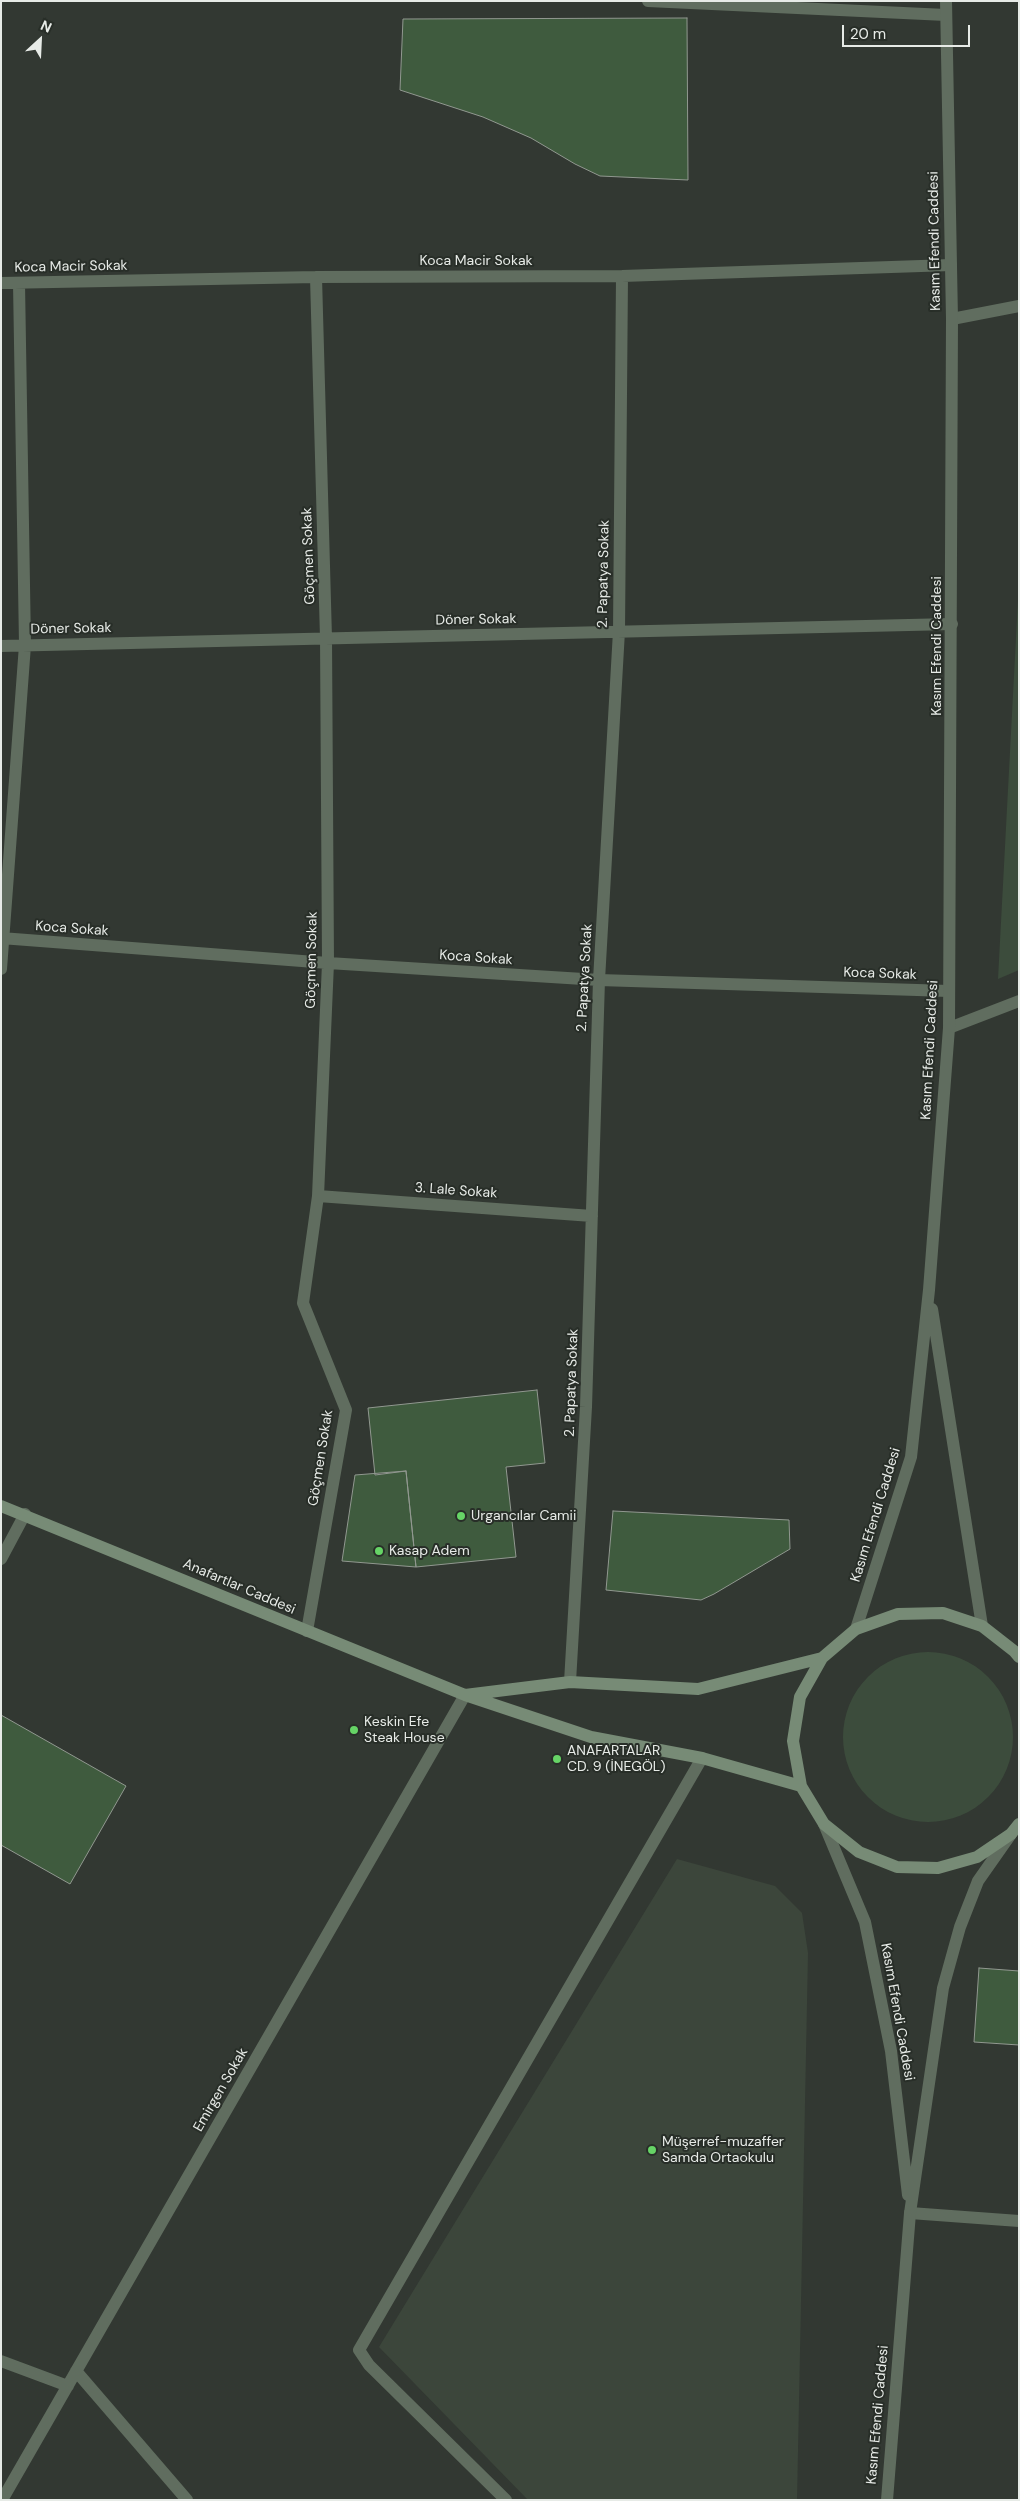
<!DOCTYPE html>
<html>
<head>
<meta charset="utf-8">
<style>
	body { margin:0 }
	#map { position:relative; width:1020px; height:2501px; overflow:hidden; background:#323832; font-family:"DM Sans",sans-serif }
	canvas { display:block }
	.frame { position:absolute; inset:0; border:2px solid #e7ebe7; pointer-events:none }
	.north { position:absolute; left:15px; top:15px; width:50px; height:50px; -webkit-text-stroke:4px #282e28; paint-order:stroke; rotate:25deg; font-size:14px; font-weight:700; line-height:20px; text-align:center; color:#e7ebe7 }
	.north::after { content:''; display:block; margin:auto; width:18px; height:22px; background:#e7ebe7; clip-path:polygon(50% 0,100% 100%,50% 72%,0 100%) }
	.scale { position:absolute; left:842px; top:25px; width:128px; height:22px; box-sizing:border-box; border:2px solid #e7ebe7; border-top:0; padding-left:6px; font-size:15px; line-height:18px; white-space:nowrap; color:#e7ebe7; -webkit-text-stroke:4px #282e28; paint-order:stroke }
</style>
</head>
<body>
<div id="map">
<canvas width="1020" height="2501"></canvas>
<div class="frame"></div>
<div class="north">N</div>
<div class="scale">20 m</div>
</div>
<script>
const g = document.querySelector('canvas').getContext('2d');
g.lineJoin = 'round';
function fillPath(path, color) { g.fillStyle = color; g.fill(path, 'evenodd'); }
const poly = rows => new Path2D(rows.map(r => 'M' + r).join(''));
function trace(path, color, width, dash) { g.strokeStyle = color; g.lineWidth = width; g.lineCap = dash ? 'butt' : 'round'; g.setLineDash(dash || []); g.stroke(path); }
function write(font, color, halo, rows, align = 'center') {
  g.font = font + ' "DM Sans",sans-serif'; g.lineWidth = 4; g.setLineDash([]); g.textBaseline = 'middle'; g.strokeStyle = halo; g.fillStyle = color; for (const [text, x, y, turn = 0] of rows) {
    g.save(); g.translate(x, y); g.rotate((+turn || 0) * Math.PI / 180); g.textAlign = isNaN(turn) ? turn : align; if (halo) g.strokeText(text, 0, 0); g.fillText(text, 0, 0); g.restore();
  }
}
const built = poly([
	[677,1859,775,1886,802,1913,808,1953,797,2500,528,2500,379,2347]
]);
const green = poly([
	[1019,581,1019,970,998,979],
	'843 1737a85 85 0 1 1 170 0a85 85 0 1 1-170 0Z'
]);
const building = poly([
	[687,18,688,180,600,176,575,164,531,138,483,117,400,90,403,19,687,18],
	[537,1390,545,1463,506,1467,516,1557,416,1567,406,1471,375,1475,368,1408,537,1390],
	[406,1471,416,1567,342,1561,355,1475,406,1471],
	[613,1511,789,1520,790,1549,714,1594,701,1600,606,1590,613,1511],
	[1,1715,126,1786,70,1884,1,1845,1,1715],
	[979,1968,1019,1971,1019,2045,974,2042,979,1968]
]);
const service = poly([
	[952,319,1019,306]
]);
const minor = poly([
	[648,1,946,15],
	[1,283,316,277,622,276,951,265],
	[1,646,952,624],
	[1,938,328,963,599,980,949,991],
	[1,969,25,645,19,283],
	[949,1028,1019,1001],
	[318,1196,592,1216],
	[1,1559,25,1514],
	[307,1631,346,1410,303,1303,318,1196,328,963,326,638,316,277],
	[570,1682,586,1407,599,980,619,631,622,276],
	[910,2213,1019,2221],
	[1,2361,68,2386],
	[76,2371,187,2500],
	[2,2500,465,1695],
	[506,2500,369,2365,359,2350,702,1758]
]);
const tertiary = poly([
	[932,1309,982,1626],
	[856,1629,911,1457,929,1290,949,1028,952,319,946,1],
	[824,1824,865,1922,891,2051,908,2195],
	[887,2500,910,2213,943,1988,960,1927,978,1881,1011,1834]
]);
const secondary = poly([
	[1,1506,465,1695],
	[1019,1657,1014,1651,982,1626,943,1613,898,1614,856,1629,822,1658,800,1697,793,1741,801,1786,824,1824,859,1852,897,1867,938,1868,977,1857,1011,1834,1019,1824],
	[801,1786,702,1758,591,1737,465,1695,570,1682,698,1689,822,1658]
]);
const markers = [
	[461,1516,5,"#66d466"],
	[379,1551,5,"#66d466"],
	[354,1730,5,"#66d466"],
	[557,1759,5,"#66d466"],
	[652,2150,5,"#66d466"]
];
const streetNames = [
	["Kasım Efendi Caddesi",935,241,-91],
	["Koca Macir Sokak",476,261],
	["Koca Macir Sokak",71,267,-1],
	["Göçmen Sokak",309,556,-92],
	["2. Papatya Sokak",604,574,-89],
	["Döner Sokak",476,620,-1],
	["Döner Sokak",71,629,-1],
	["Kasım Efendi Caddesi",937,646,-90],
	["Koca Sokak",72,929,4],
	["Koca Sokak",476,958,4],
	["Göçmen Sokak",312,960,-89],
	["Koca Sokak",880,974,2],
	["2. Papatya Sokak",585,978,-87],
	["Kasım Efendi Caddesi",930,1050,-87],
	["3. Lale Sokak",456,1191,4],
	["2. Papatya Sokak",572,1383,-88],
	["Göçmen Sokak",321,1458,-81],
	["Kasım Efendi Caddesi",876,1515,-73],
	["Anafartlar Caddesi",239,1587,23],
	["Kasım Efendi Caddesi",897,2012,80],
	["Emirgen Sokak",221,2090,-60],
	["Kasım Efendi Caddesi",878,2415,-85]
];
const poiNames = [
	["Urgancılar Camii",471,1516],
	["Kasap Adem",389,1551],
	["Keskin Efe",364,1722],
	["Steak House",364,1738],
	["ANAFARTALAR",567,1751],
	["CD. 9 (İNEGÖL)",567,1767],
	["Müşerref-muzaffer",662,2142],
	["Samda Ortaokulu",662,2158]
];
fillPath(built, '#3c463b');
fillPath(green, '#3c4c3c');
fillPath(building, '#3f5b3e');
trace(building, '#919890', 1);
trace(service, '#606d5f', 12);
trace(minor, '#606d5f', 12);
trace(tertiary, '#606d5f', 12);
trace(secondary, '#778b76', 12);
for (const [x, y, r, color] of markers) { const dot = new Path2D(); dot.arc(x, y, r, 0, 2 * Math.PI); g.fillStyle = color; g.fill(dot); trace(dot, '#282e28', 2); }
write('14px', '#e7ebe7', '#282e28', streetNames);
write('14px', '#e7ebe7', '#282e28', poiNames, 'left');
</script>
</body>
</html>
